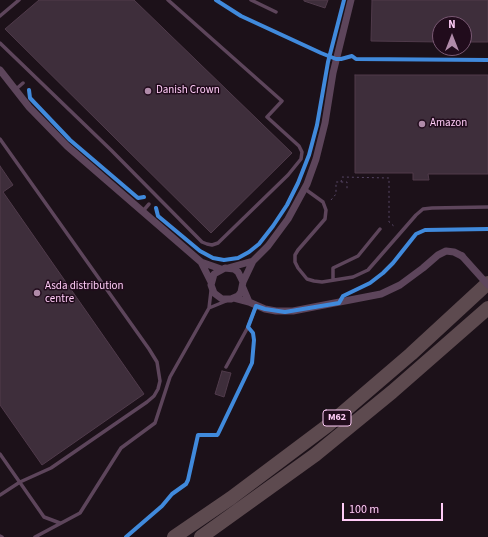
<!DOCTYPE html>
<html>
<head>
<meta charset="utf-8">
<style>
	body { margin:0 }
	#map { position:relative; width:488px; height:537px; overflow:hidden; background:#1c1119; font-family:"Source Sans 3",sans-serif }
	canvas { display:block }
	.north { position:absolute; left:432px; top:16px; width:40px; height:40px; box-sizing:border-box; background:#210c1c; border:1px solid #7a5974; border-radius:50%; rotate:0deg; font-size:11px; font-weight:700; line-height:16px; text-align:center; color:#ffccf7 }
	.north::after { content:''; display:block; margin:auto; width:14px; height:18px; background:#b08ba9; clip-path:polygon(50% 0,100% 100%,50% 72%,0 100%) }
	.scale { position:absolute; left:342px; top:503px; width:101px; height:18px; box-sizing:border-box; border:2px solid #ffccf7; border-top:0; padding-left:5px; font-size:12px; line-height:14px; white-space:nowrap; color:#ffccf7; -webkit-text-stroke:3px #210c1c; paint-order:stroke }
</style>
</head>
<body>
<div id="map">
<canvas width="488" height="537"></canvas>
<div class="north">N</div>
<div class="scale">100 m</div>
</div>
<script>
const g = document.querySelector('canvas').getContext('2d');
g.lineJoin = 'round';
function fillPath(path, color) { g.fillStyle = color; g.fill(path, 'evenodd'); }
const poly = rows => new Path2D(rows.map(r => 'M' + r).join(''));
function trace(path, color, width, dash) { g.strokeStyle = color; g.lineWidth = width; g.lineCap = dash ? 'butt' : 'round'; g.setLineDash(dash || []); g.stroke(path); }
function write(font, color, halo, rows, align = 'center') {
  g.font = font + ' "Source Sans 3",sans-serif'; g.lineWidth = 3; g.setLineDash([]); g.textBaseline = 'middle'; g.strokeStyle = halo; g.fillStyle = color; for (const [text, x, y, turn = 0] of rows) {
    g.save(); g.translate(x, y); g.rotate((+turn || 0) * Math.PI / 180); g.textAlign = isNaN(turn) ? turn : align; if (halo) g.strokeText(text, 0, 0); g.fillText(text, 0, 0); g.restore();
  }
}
const building = poly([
	[39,0,134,0,292,153,211,233,5,29,39,0],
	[304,0,328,0,325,8,304,1,304,0],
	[372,0,488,0,488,42,464,42,464,24,440,24,440,42,371,41,372,0],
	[355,75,488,75,488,174,428,174,429,180,413,180,413,173,355,173,355,75],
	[0,166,13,185,3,192,144,394,42,465,0,405,0,166],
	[222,371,231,373,224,397,215,394,222,371]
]);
const path = poly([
	[341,182,342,177,389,178,389,222,395,227],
	[331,200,336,194,336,182,347,182,347,189]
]);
const service = poly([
	[251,0,276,12],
	[0,16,19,0],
	[0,43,111,150,202,242,207,244,212,245,218,243,288,175,301,159,302,152,299,146,267,117,282,101,168,0],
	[15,90,23,83],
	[0,139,149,349,157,362,160,381,158,389,154,396,147,402,51,468,20,482,0,495],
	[305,189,323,202,326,210,325,219,298,250,295,255,295,262,298,268,307,279,314,281,322,282,353,277,368,270,416,215,423,209,432,208,488,207],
	[143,211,149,204],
	[333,280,333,268,358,256,380,229],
	[209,308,226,301],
	[226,367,248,327,256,306],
	[0,454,44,517,60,523],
	[0,536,2,537],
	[35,537,80,513,121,448,155,423,170,377,209,308,211,291]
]);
const minor = poly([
	[0,70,29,107,67,146,201,262,221,269],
	[201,262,211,282],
	[228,268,253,261],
	[243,282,238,272,234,269,225,268,214,274,211,285,214,293,222,299,231,299,238,296,241,292,243,282,253,261,268,246,288,219,307,184,316,159,325,123,333,73,351,0],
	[234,298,249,302,243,288],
	[249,302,265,309,276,311,293,311,381,294,400,285,423,268,438,255,446,251,454,252,462,256]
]);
const motorway = poly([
	[174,537,231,498,327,426,411,354,488,283],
	[201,537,315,455,392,392,488,308]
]);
const minorBridge = poly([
	[462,256,488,285]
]);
const cycleway = poly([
	[216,0,241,16,321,53,336,59,341,59,352,56,356,59,488,60],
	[29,90,30,98,70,140,138,198,144,197],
	[156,208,158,216,200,251,213,258,224,260,238,258,249,252,259,244,273,226,287,205,298,183,309,155,317,125,328,62,344,0],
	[126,537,162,506,172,494,186,484,188,480,198,435,217,435,218,434,252,363,254,340,253,333,248,327,256,306,265,309,285,312,339,303,343,296,370,283,383,273,393,263,416,234,425,230,488,229]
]);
const markers = [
	[148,91,4,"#b08ba9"],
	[422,124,4,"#b08ba9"],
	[37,293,4,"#b08ba9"]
];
const shields = [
	[337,418,28]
];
const shieldNames = [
	["M62",337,418]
];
const poiNames = [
	["Danish Crown",156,91],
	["Amazon",430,124],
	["Asda distribution",45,287],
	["centre",45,300]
];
fillPath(building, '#3e2e3b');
trace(building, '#503b4b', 1);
trace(path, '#574766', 1, [2, 3]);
trace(service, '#5d455b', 3.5);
trace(minor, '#5d455b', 7);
trace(motorway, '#5d4a4f', 14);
trace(minorBridge, '#5d455b', 7);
trace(cycleway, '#408adc', 4);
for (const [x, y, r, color] of markers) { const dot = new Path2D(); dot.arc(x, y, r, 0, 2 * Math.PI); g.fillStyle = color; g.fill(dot); trace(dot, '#210c1c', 1.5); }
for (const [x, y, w] of shields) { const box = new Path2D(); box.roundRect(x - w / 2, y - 8, w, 16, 3); g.fillStyle = '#210c1c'; g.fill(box); trace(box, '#ffccf7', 1); }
write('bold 10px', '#ffccf7', null, shieldNames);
write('11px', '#ffccf7', '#210c1c', poiNames, 'left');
</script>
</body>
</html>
